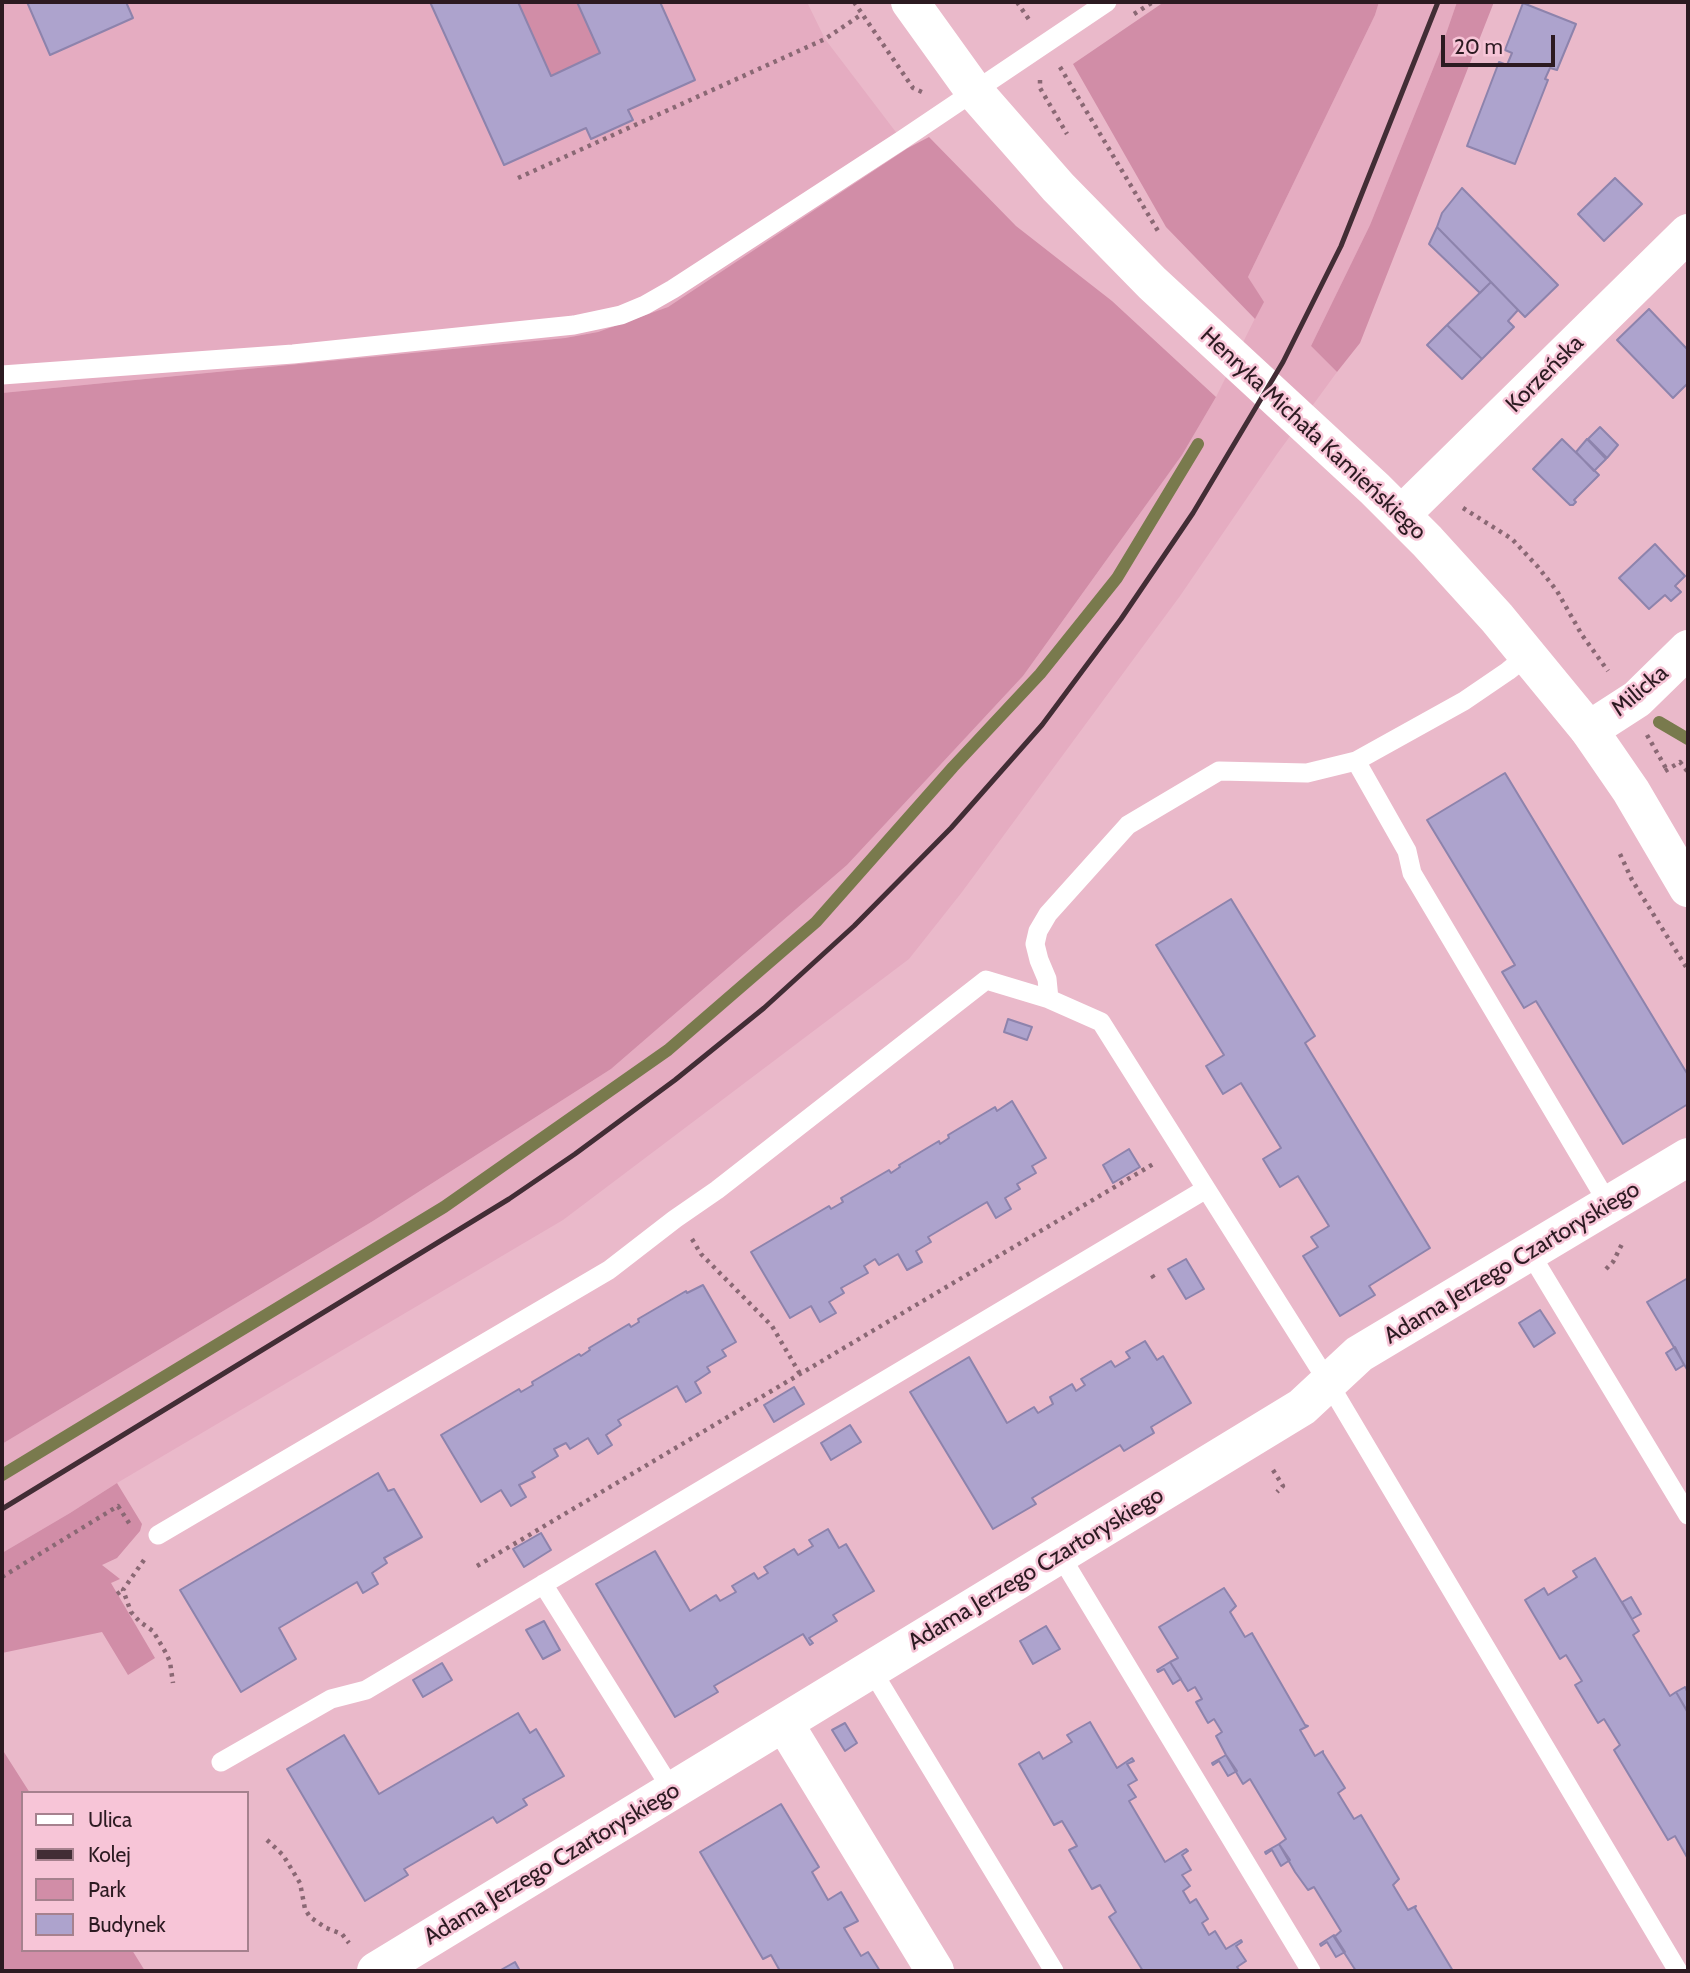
<!DOCTYPE html>
<html>
<head>
<meta charset="utf-8">
<style>
	body { margin:0 }
	#map { position:relative; width:1690px; height:1973px; overflow:hidden; background:#eab9ca; font-family:Cabin,sans-serif }
	canvas { display:block }
	.frame { position:absolute; inset:0; border:4px solid #2c1a21; pointer-events:none }
	.legend { position:absolute; left:21px; top:1791px; width:228px; height:161px; box-sizing:border-box; background:#f7c5d7; border:2px solid #a6818e; margin:0; padding:9px 12px; list-style:none; font-size:21px; color:#2c1a21 }
	.legend li { display:flex; align-items:center; gap:14px; height:35px }
	.legend b { width:35px; border:2px solid #a6818e }
	.scale { position:absolute; left:1441px; top:35px; width:114px; height:32px; box-sizing:border-box; border:4px solid #2c1a21; border-top:0; padding-left:9px; font-size:21px; line-height:24px; white-space:nowrap; color:#2c1a21; -webkit-text-stroke:5px #f7c5d7; paint-order:stroke }
</style>
</head>
<body>
<div id="map">
<canvas width="1690" height="1973"></canvas>
<div class="frame"></div>
<ul class="legend">
<li><b style="height:9px;background:#fff"></b>Ulica</li>
<li><b style="height:9px;background:#422d35"></b>Kolej</li>
<li><b style="height:19px;background:#d18da7"></b>Park</li>
<li><b style="height:19px;background:#ada3cd"></b>Budynek</li>
</ul>
<div class="scale">20 m</div>
</div>
<script>
const g = document.querySelector('canvas').getContext('2d');
g.lineJoin = 'round';
function fillPath(path, color) { g.fillStyle = color; g.fill(path, 'evenodd'); }
const poly = rows => new Path2D(rows.map(r => 'M' + r).join(''));
function trace(path, color, width, dash) { g.strokeStyle = color; g.lineWidth = width; g.lineCap = dash ? 'butt' : 'round'; g.setLineDash(dash || []); g.stroke(path); }
function write(font, color, halo, rows, align = 'center') {
  g.font = font + ' Cabin,sans-serif'; g.lineWidth = 5; g.setLineDash([]); g.textBaseline = 'middle'; g.strokeStyle = halo; g.fillStyle = color; for (const [text, x, y, turn = 0] of rows) {
    g.save(); g.translate(x, y); g.rotate((+turn || 0) * Math.PI / 180); g.textAlign = isNaN(turn) ? turn : align; if (halo) g.strokeText(text, 0, 0); g.fillText(text, 0, 0); g.restore();
  }
}
const built = poly([
	[2,2,807,2,825,39,908,148,668,307,598,332,565,338,2,393],
	[1379,2,1457,2,1439,54,1370,225,1311,346,1337,372,1277,454,1180,596,962,892,909,959,563,1220,117,1483,70,1513,2,1553,2,1444,373,1221,611,1069,847,865,1023,676,1182,455,1216,397,1263,302,1248,277,1375,15]
]);
const green = poly([
	[518,2,577,2,600,53,551,76],
	[1164,2,1379,2,1375,15,1248,277,1264,302,1255,319,1166,227,1073,64],
	[1457,2,1494,2,1360,343,1337,372,1311,346,1370,225,1439,54],
	[929,137,1016,226,1112,301,1216,397,1182,455,1023,676,847,865,611,1069,373,1221,2,1444,2,393,565,338,598,332,668,307,908,148],
	[117,1483,142,1524,140,1531,117,1558,102,1565,120,1579,111,1583,155,1658,128,1675,102,1632,2,1653,2,1553,70,1513],
	[2,1749,30,1793,23,1793,23,1950,132,1950,145,1971,2,1971]
]);
const stream = poly([
	[1659,722,1688,739],
	[2,1475,444,1207,668,1050,816,922,953,767,1040,674,1117,578,1198,444]
]);
const building = poly([
	[27,2,126,2,133,18,50,55,27,2],
	[430,2,518,2,551,76,600,53,577,2,660,2,695,80,628,110,633,120,591,139,586,128,504,165,430,2],
	[1523,3,1576,24,1557,70,1550,68,1545,79,1548,80,1515,164,1467,146,1499,62,1507,65,1512,53,1505,50,1523,3],
	[1615,178,1642,204,1604,241,1578,214,1615,178],
	[1462,188,1558,285,1525,317,1437,227,1442,213,1462,188],
	[1437,227,1491,282,1480,293,1429,244,1437,227],
	[1491,282,1518,310,1508,321,1514,327,1482,359,1447,325,1491,282],
	[1649,309,1688,350,1688,383,1673,398,1617,340,1649,309],
	[1447,325,1482,359,1462,379,1427,345,1447,325],
	[1600,427,1618,445,1607,458,1588,439,1600,427],
	[1562,439,1599,475,1574,500,1576,502,1573,505,1570,505,1533,469,1562,439],
	[1587,439,1606,459,1594,471,1576,452,1587,439],
	[1655,544,1685,576,1675,586,1681,592,1671,601,1665,595,1649,609,1619,578,1655,544],
	[1505,773,1688,1075,1688,1104,1623,1144,1536,1001,1524,1008,1502,972,1515,965,1427,820,1505,773],
	[1231,899,1315,1036,1305,1043,1430,1248,1369,1286,1375,1295,1340,1316,1303,1256,1318,1247,1311,1237,1329,1226,1298,1176,1280,1187,1263,1159,1281,1148,1241,1083,1223,1094,1206,1066,1224,1055,1156,945,1231,899],
	[1008,1019,1032,1027,1027,1040,1004,1032,1008,1019],
	[1012,1101,1046,1158,1032,1166,1036,1173,1017,1184,1020,1189,1005,1198,1011,1209,996,1218,987,1202,928,1237,931,1242,916,1251,922,1262,907,1270,898,1254,879,1265,875,1259,864,1266,868,1273,841,1288,844,1293,829,1302,836,1313,820,1322,811,1306,790,1318,751,1252,829,1206,831,1209,843,1202,841,1198,889,1170,891,1173,900,1167,899,1165,939,1141,940,1144,949,1138,948,1135,995,1107,997,1111,1012,1101],
	[1129,1149,1140,1167,1113,1183,1103,1165,1129,1149],
	[1186,1259,1204,1289,1186,1299,1168,1269,1186,1259],
	[1688,1278,1688,1371,1647,1302,1688,1278],
	[703,1285,736,1342,722,1350,726,1356,707,1367,710,1372,695,1382,701,1393,686,1402,677,1386,618,1420,621,1425,606,1435,612,1445,598,1454,588,1438,570,1449,566,1443,554,1449,558,1456,532,1472,535,1477,519,1485,526,1497,511,1506,501,1490,481,1502,441,1435,519,1389,521,1392,533,1385,532,1382,579,1354,581,1356,590,1350,589,1348,629,1324,631,1327,639,1322,638,1319,686,1291,687,1293,703,1285],
	[1540,1310,1555,1333,1534,1347,1519,1323,1540,1310],
	[1145,1341,1157,1360,1163,1356,1191,1403,1151,1427,1154,1433,1124,1451,1120,1445,1032,1498,1036,1504,993,1529,910,1392,969,1357,1007,1423,1034,1407,1038,1413,1053,1404,1050,1397,1072,1384,1076,1391,1085,1385,1081,1379,1111,1361,1115,1367,1130,1358,1126,1352,1145,1341],
	[1675,1347,1684,1365,1676,1370,1666,1353,1675,1347],
	[794,1387,804,1404,774,1422,764,1405,794,1387],
	[850,1425,861,1442,831,1460,821,1443,850,1425],
	[378,1473,388,1491,394,1489,422,1537,384,1558,387,1563,372,1573,378,1584,363,1593,357,1582,279,1628,296,1659,241,1692,180,1590,378,1473],
	[828,1529,839,1548,846,1544,874,1591,833,1615,837,1621,809,1638,813,1643,810,1645,803,1634,714,1686,718,1692,675,1717,596,1584,655,1551,690,1611,716,1595,720,1601,736,1592,732,1586,754,1573,758,1579,768,1573,764,1567,794,1549,798,1555,813,1546,809,1540,828,1529],
	[541,1533,551,1550,524,1567,513,1549,541,1533],
	[1595,1558,1639,1631,1633,1635,1670,1696,1676,1692,1688,1713,1687,1725,1688,1859,1675,1836,1668,1840,1614,1750,1620,1745,1604,1719,1598,1723,1575,1685,1582,1681,1566,1655,1560,1659,1525,1600,1544,1588,1548,1595,1577,1577,1573,1571,1595,1558],
	[1224,1588,1236,1606,1230,1612,1245,1637,1252,1633,1253,1635,1305,1725,1308,1726,1300,1730,1315,1756,1323,1751,1323,1753,1345,1788,1338,1793,1354,1819,1361,1815,1399,1879,1393,1885,1408,1910,1416,1906,1415,1908,1453,1971,1356,1971,1334,1937,1341,1931,1314,1887,1308,1890,1295,1872,1279,1844,1286,1839,1250,1779,1243,1784,1226,1755,1216,1736,1222,1732,1214,1719,1208,1723,1196,1702,1202,1699,1195,1687,1188,1691,1170,1662,1178,1658,1159,1627,1224,1588],
	[1631,1597,1641,1614,1632,1619,1622,1602,1631,1597],
	[544,1621,560,1650,543,1659,526,1630,544,1621],
	[1046,1626,1060,1649,1033,1664,1020,1641,1046,1626],
	[1170,1662,1181,1679,1173,1684,1164,1669,1158,1672,1157,1670,1170,1662],
	[442,1663,452,1680,423,1697,413,1680,442,1663],
	[1685,1687,1688,1693,1688,1708,1686,1709,1676,1692,1685,1687],
	[518,1713,530,1733,536,1729,564,1776,523,1799,527,1805,497,1823,493,1817,404,1869,408,1875,365,1901,287,1769,344,1735,379,1794,518,1713],
	[1090,1722,1117,1768,1132,1758,1134,1761,1127,1764,1137,1780,1128,1785,1136,1797,1129,1801,1165,1862,1186,1849,1188,1851,1182,1855,1191,1870,1182,1875,1190,1886,1183,1891,1190,1903,1196,1899,1208,1919,1202,1923,1209,1935,1215,1931,1226,1949,1241,1940,1242,1942,1236,1946,1246,1961,1237,1967,1240,1971,1143,1971,1109,1917,1116,1912,1100,1885,1092,1889,1069,1850,1077,1846,1062,1821,1054,1825,1019,1764,1039,1752,1043,1759,1072,1742,1067,1735,1090,1722],
	[845,1723,857,1743,845,1751,832,1730,845,1723],
	[1226,1755,1237,1771,1228,1776,1219,1761,1213,1765,1212,1763,1226,1755],
	[781,1804,819,1867,812,1872,828,1900,841,1892,858,1921,844,1928,861,1956,868,1952,880,1971,780,1971,771,1955,763,1959,700,1852,781,1804],
	[1279,1844,1290,1860,1281,1866,1272,1850,1266,1854,1265,1852,1279,1844],
	[1334,1935,1345,1952,1336,1957,1327,1942,1321,1946,1320,1944,1334,1935],
	[515,1962,520,1971,499,1971,515,1962]
]);
const path = poly([
	[854,2,913,88,922,92],
	[1017,2,1030,21],
	[1134,14,1153,2],
	[1060,67,1158,231],
	[1040,80,1040,88,1067,134],
	[518,178,825,39,862,14],
	[1463,508,1512,539,1538,567,1557,591,1582,635,1608,671],
	[1647,735,1667,770],
	[1665,771,1680,762,1688,772],
	[1620,854,1632,880,1688,970],
	[692,1239,701,1254,772,1326,800,1374],
	[1606,1269,1613,1262,1622,1244],
	[1152,1275,1155,1280],
	[1273,1470,1283,1486,1277,1492],
	[144,1560,123,1590,131,1612,140,1622,153,1631,166,1653,170,1662,173,1683],
	[477,1566,1155,1163],
	[2,1577,118,1506,131,1526],
	[117,1594,123,1590],
	[267,1840,283,1855,300,1883,305,1909,310,1917,326,1928,342,1934,349,1943]
]);
const service = poly([
	[2,375,293,354,574,325,621,315,645,305,673,289,902,140,1107,2],
	[1356,761,1407,851,1412,873,1609,1205],
	[1049,999,1047,979,1039,960,1035,944,1038,931,1048,914,1128,825,1219,771,1307,773,1356,761,1464,701,1508,671,1528,655],
	[1530,1253,1688,1515],
	[158,1535,609,1270,675,1219,717,1190,986,980,1049,999,1101,1022,1328,1382,1678,1971],
	[1060,1555,1311,1971],
	[543,1584,672,1790],
	[871,1669,1054,1971],
	[221,1762,331,1699,366,1690,1206,1189]
]);
const minor = poly([
	[1401,515,1688,233],
	[1589,730,1637,699,1688,649],
	[784,1723,935,1971],
	[376,1971,1302,1407,1359,1354,1688,1157]
]);
const tertiary = poly([
	[910,2,974,91,1058,187,1152,283,1375,489,1427,541,1497,618,1589,730,1631,791,1688,888]
]);
const rail = poly([
	[2,1509,509,1199,575,1154,675,1080,764,1008,854,926,951,828,1042,725,1121,619,1193,513,1283,362,1341,246,1438,2]
]);
const streetNames = [
	["Korzeńska",1545,374,-45],
	["Henryka Michała Kamieńskiego",1313,434,43],
	["Milicka",1640,691,-40],
	["Adama Jerzego Czartoryskiego",1512,1263,-31],
	["Adama Jerzego Czartoryskiego",1036,1569,-31],
	["Adama Jerzego Czartoryskiego",552,1864,-31]
];
fillPath(built, '#e5acc1');
fillPath(green, '#d18da7');
trace(stream, '#797a4d', 12);
fillPath(building, '#ada3cd');
trace(building, '#8d83ac', 2);
trace(path, '#8a6874', 4.5, [3.5, 5]);
trace(service, '#fff', 19);
trace(minor, '#fff', 38);
trace(tertiary, '#fff', 38);
trace(rail, '#422d35', 5);
write('23px', '#2c1a21', '#f7c5d7', streetNames);
</script>
</body>
</html>
